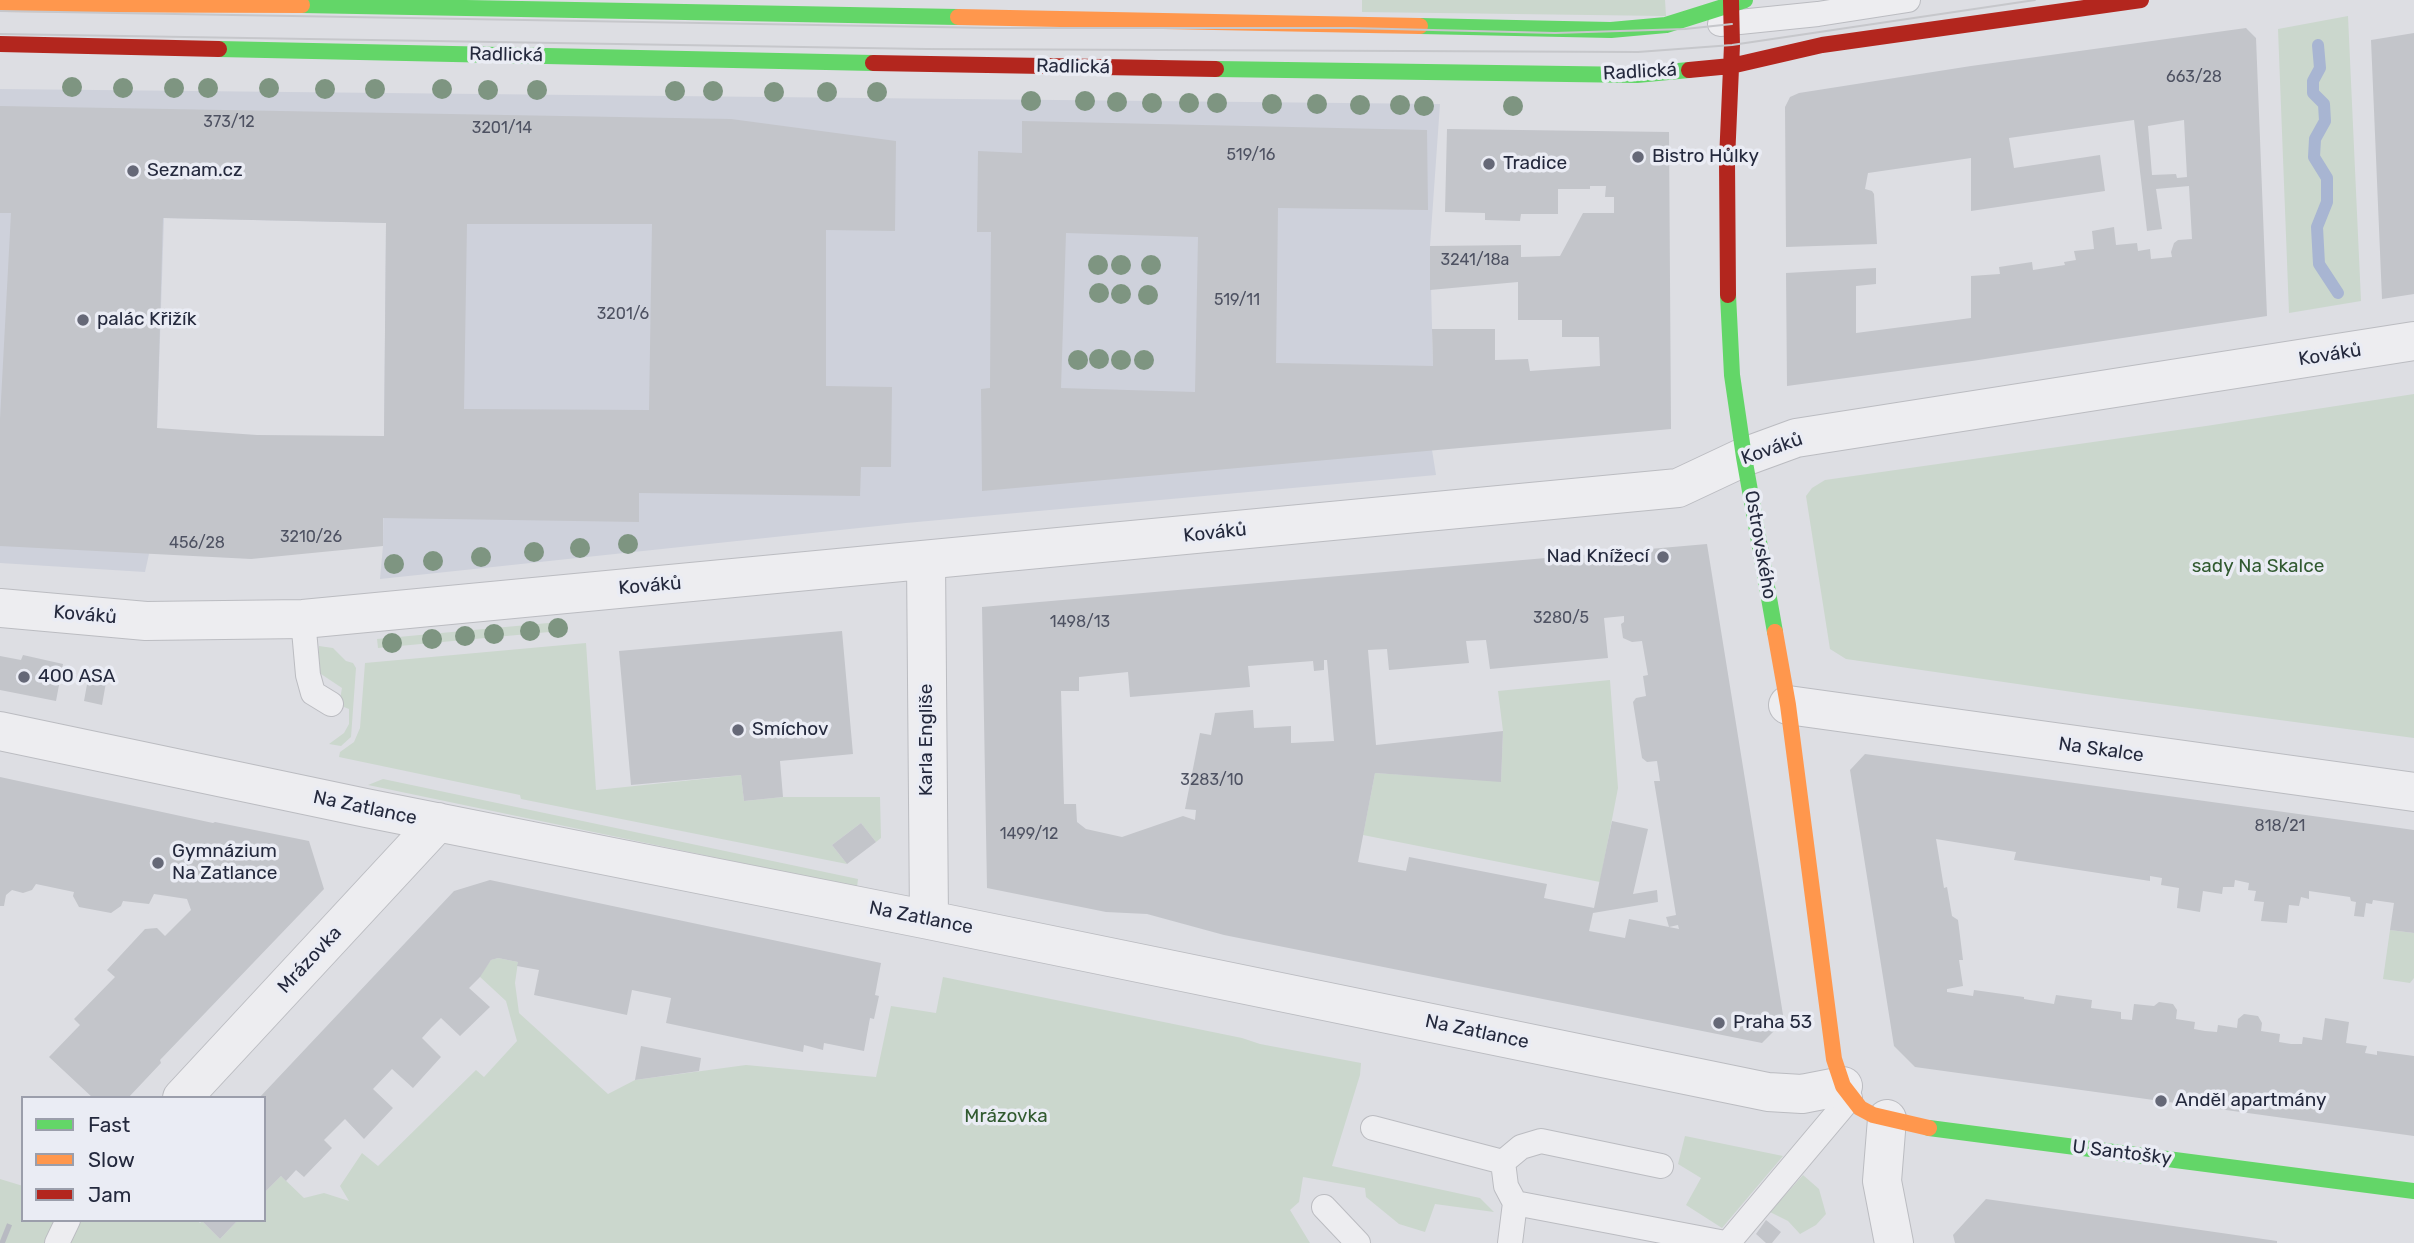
<!DOCTYPE html>
<html>
<head>
<meta charset="utf-8">
<style>
	body { margin:0 }
	#map { position:relative; width:2414px; height:1243px; overflow:hidden; background:#dddee3; font-family:Rubik,sans-serif }
	canvas { display:block }
	.legend { position:absolute; left:21px; top:1096px; width:245px; height:126px; box-sizing:border-box; background:#eaecf4; border:2px solid #9b9eab; margin:0; padding:9px 12px; list-style:none; font-size:21px; color:#24293d }
	.legend li { display:flex; align-items:center; gap:14px; height:35px }
	.legend b { width:35px; border:2px solid #9b9eab }
</style>
</head>
<body>
<div id="map">
<canvas width="2414" height="1243"></canvas>
<ul class="legend">
<li><b style="height:9px;background:#63d668"></b>Fast</li>
<li><b style="height:9px;background:#ff974d"></b>Slow</li>
<li><b style="height:9px;background:#b3261e"></b>Jam</li>
</ul>
</div>
<script>
const g = document.querySelector('canvas').getContext('2d');
g.lineJoin = 'round';
function fillPath(path, color) { g.fillStyle = color; g.fill(path, 'evenodd'); }
const poly = rows => new Path2D(rows.map(r => 'M' + r).join(''));
function trace(path, color, width, dash) { g.strokeStyle = color; g.lineWidth = width; g.lineCap = dash ? 'butt' : 'round'; g.setLineDash(dash || []); g.stroke(path); }
function write(font, color, halo, rows, align = 'center') {
  g.font = font + ' Rubik,sans-serif'; g.lineWidth = 7; g.setLineDash([]); g.textBaseline = 'middle'; g.strokeStyle = halo; g.fillStyle = color; for (const [text, x, y, turn = 0] of rows) {
    g.save(); g.translate(x, y); g.rotate((+turn || 0) * Math.PI / 180); g.textAlign = isNaN(turn) ? turn : align; if (halo) g.strokeText(text, 0, 0); g.fillText(text, 0, 0); g.restore();
  }
}
const built = poly([
	[0,89,1440,104,1430,246,1433,366,1432,450,1436,475,906,523,380,579,383,546,386,223,164,218,157,428,149,554,145,572,0,563]
]);
const green = poly([
	[1362,0,1665,0,1666,16,1362,12],
	[2348,16,2361,301,2289,313,2278,29],
	[2414,394,2414,738,2093,695,1846,659,1830,649,1806,496,1812,488,1825,480,2206,426],
	[559,622,560,631,378,648,377,639],
	[586,643,596,790,741,775,744,801,783,797,880,797,881,838,876,842,861,823,832,845,847,864,521,799,520,795,339,757,340,752,354,742,360,728,365,663],
	[319,646,333,648,346,661,353,663,356,668,351,737,341,746,329,744,344,733,349,724,349,709,339,705,342,688,318,672],
	[1610,680,1618,788,1600,882,1363,835,1375,773,1501,781,1503,731,1498,691],
	[383,779,858,879,857,887,368,785],
	[2390,930,2414,933,2414,978,2410,983,2383,979],
	[498,958,518,962,515,983,519,1013,608,1094,635,1080,746,1065,876,1077,891,1006,936,1013,943,977,1242,1038,1260,1044,1361,1063,1360,1075,1332,1166,1480,1198,1494,1212,1435,1204,1425,1232,1399,1224,1366,1197,1365,1188,1303,1177,1299,1202,1290,1210,1310,1243,0,1243,0,1179,23,1186,23,1220,197,1220,200,1223,202,1221,220,1239,238,1220,264,1220,264,1193,281,1176,304,1198,324,1193,349,1201,340,1186,362,1153,378,1166,476,1070,484,1077,517,1041,506,1001,479,976,491,960],
	[1685,1136,1783,1156,1722,1228,1686,1205,1701,1178,1678,1164],
	[1803,1175,1819,1189,1826,1214,1816,1225,1800,1234,1788,1221,1770,1212]
]);
const stream = poly([
	[2318,45,2320,68,2313,81,2313,93,2324,104,2325,121,2315,139,2314,157,2327,178,2327,202,2317,227,2319,264,2338,293]
]);
const building = poly([
	[2246,28,2256,38,2267,316,1972,361,1787,386,1786,273,1876,268,1876,284,1856,286,1856,333,1971,318,1971,276,2000,274,1999,267,2032,262,2033,270,2065,265,2064,262,2076,260,2074,251,2094,249,2092,231,2114,227,2116,245,2137,243,2138,251,2150,249,2151,259,2172,257,2171,252,2174,243,2178,240,2192,239,2189,186,2156,189,2162,229,2147,231,2134,120,2009,138,2014,168,2100,155,2105,191,1971,211,1971,158,1868,173,1865,189,1872,191,1874,194,1877,244,1786,247,1785,107,1790,97,1799,93,1971,66],
	[2184,120,2187,177,2177,178,2176,174,2152,175,2148,126],
	[2414,33,2414,294,2382,299,2371,40],
	[0,106,731,119,896,141,895,231,826,230,826,386,892,387,891,467,861,467,860,496,639,493,639,522,383,518,383,546,251,559,0,546,0,419,11,213,0,213],
	[163,218,386,223,384,436,257,435,157,428],
	[467,224,652,224,649,410,464,409],
	[1022,121,1427,130,1428,210,1278,208,1276,363,1433,366,1432,329,1495,329,1495,360,1528,359,1530,371,1600,366,1599,337,1562,337,1562,320,1518,320,1518,282,1430,290,1430,246,1521,245,1521,257,1560,256,1583,213,1614,213,1614,197,1605,197,1606,186,1590,186,1590,189,1558,189,1558,214,1521,214,1520,221,1485,220,1485,213,1445,212,1447,129,1669,132,1671,429,982,491,981,389,990,388,991,232,977,232,978,151,1022,153],
	[1066,233,1198,237,1195,392,1061,388],
	[1707,544,1784,1021,1762,1043,1224,935,1147,914,1106,912,987,888,982,607],
	[1624,616,1624,622,1621,624,1623,638,1632,642,1642,641,1648,675,1643,676,1646,696,1636,698,1633,702,1642,758,1647,762,1657,761,1660,781,1654,781,1676,915,1666,917,1669,927,1678,925,1679,929,1629,919,1625,938,1589,931,1593,913,1658,902,1657,890,1633,894,1648,829,1612,821,1594,908,1544,898,1547,884,1409,857,1406,871,1358,862,1375,773,1501,782,1503,731,1376,745,1368,650,1387,649,1389,670,1469,663,1466,641,1486,640,1490,669,1608,658,1604,618],
	[1324,660,1327,660,1334,741,1291,743,1291,726,1254,728,1253,710,1215,713,1211,735,1200,733,1185,809,1196,810,1195,820,1183,816,1122,837,1086,829,1077,822,1076,804,1064,804,1061,691,1079,691,1079,677,1128,672,1130,697,1250,687,1248,666,1313,661,1314,671,1324,670],
	[842,631,853,754,780,761,783,797,744,801,741,775,631,785,619,651],
	[23,655,63,664,56,701,0,690,0,656,21,660],
	[90,668,108,671,102,705,84,701],
	[1865,754,2414,830,2414,933,2390,930,2394,903,2373,900,2372,904,2366,903,2364,917,2354,916,2356,902,2351,901,2350,897,2309,891,2309,899,2301,897,2299,906,2289,905,2287,923,2261,921,2264,902,2254,901,2256,891,2248,890,2249,883,2235,880,2234,887,2223,887,2222,894,2203,891,2200,912,2177,908,2179,888,2161,885,2162,878,2150,876,2150,881,2014,860,2016,852,1936,839,1944,888,1947,887,1952,916,1958,920,1963,960,1959,960,1963,986,1947,989,1947,992,1973,996,1974,990,2024,997,2024,999,2054,1004,2056,995,2092,1000,2091,1008,2121,1012,2121,1019,2132,1020,2134,1004,2154,1006,2159,1002,2173,1004,2177,1010,2176,1019,2195,1022,2194,1029,2205,1031,2217,1032,2218,1025,2237,1028,2238,1019,2244,1014,2258,1016,2262,1023,2261,1031,2280,1034,2279,1042,2291,1044,2302,1044,2303,1037,2322,1040,2325,1018,2349,1022,2346,1043,2367,1046,2365,1053,2377,1055,2377,1051,2414,1056,2414,1136,1915,1067,1894,1046,1850,770],
	[0,777,213,823,215,822,309,841,324,889,160,1060,161,1063,128,1098,93,1098,49,1057,80,1025,74,1019,115,977,107,970,145,929,157,928,165,936,191,910,187,899,154,894,149,904,123,901,121,906,111,913,79,907,73,896,74,892,36,884,32,890,23,893,12,890,6,895,4,906,0,906],
	[861,823,876,842,847,864,832,845],
	[490,880,881,963,875,995,879,996,874,1019,870,1018,864,1051,824,1043,823,1050,804,1045,803,1052,666,1023,671,998,632,990,627,1015,534,995,539,970,517,966,518,962,498,958,491,960,480,977,469,988,490,1007,460,1036,441,1018,432,1027,422,1038,441,1057,413,1088,392,1069,373,1089,393,1108,364,1139,345,1119,324,1140,332,1148,304,1177,296,1170,286,1181,281,1176,264,1193,264,1098,259,1098,454,891],
	[641,1046,701,1058,699,1071,635,1080],
	[1986,1199,2277,1241,2277,1243,1955,1243,1953,1235],
	[201,1220,238,1220,220,1239],
	[1766,1220,1781,1232,1772,1243,1766,1243,1756,1234]
]);
const highwayTunnel = poly([
	[0,1241,5,1243]
]);
const lane = poly([
	[1720,24,1818,14,1908,0],
	[303,619,308,675,313,693,331,704],
	[1373,1128,1503,1162,1521,1147,1541,1141,1661,1166],
	[1503,1162,1506,1186,1515,1203],
	[1324,1207,1358,1243],
	[57,1243,68,1220],
	[1510,1243,1515,1203,1725,1243],
	[1728,1243,1850,1098]
]);
const street = poly([
	[926,560,929,920],
	[0,608,146,621,303,619,1678,488,1744,457,1796,438,2414,341],
	[1788,705,2414,792],
	[0,731,366,808,929,920,1768,1092,1802,1094,1843,1086],
	[182,1098,438,822],
	[1887,1119,1882,1181,1894,1243]
]);
const fast = poly([
	[302,5,958,17],
	[1420,26,1611,30,1666,25,1745,0],
	[219,49,873,63],
	[1216,69,1637,75,1689,70],
	[1728,295,1732,375,1744,457,1775,632],
	[1929,1128,2414,1191]
]);
const slow = poly([
	[0,4,302,5],
	[958,17,1420,26],
	[1775,632,1788,705,1834,1059,1843,1086,1860,1108,1873,1115,1929,1128]
]);
const jam = poly([
	[0,44,219,49],
	[873,63,1216,69],
	[1689,70,1731,66,1822,45,2141,0],
	[1728,295,1727,160,1732,45,1731,0]
]);
const tram = poly([
	[0,11,992,28,1351,28,1555,33,1685,29,1732,24],
	[0,34,926,49,1638,52,1732,45,2035,0]
]);
const trees = [
	[72,87],
	[123,88],
	[174,88],
	[208,88],
	[269,88],
	[325,89],
	[375,89],
	[442,89],
	[488,90],
	[537,90],
	[675,91],
	[713,91],
	[774,92],
	[827,92],
	[877,92],
	[1031,101],
	[1085,101],
	[1117,102],
	[1152,103],
	[1189,103],
	[1217,103],
	[1272,104],
	[1317,104],
	[1360,105],
	[1400,105],
	[1424,106],
	[1513,106],
	[1098,265],
	[1121,265],
	[1151,265],
	[1099,293],
	[1121,294],
	[1148,295],
	[1099,359],
	[1078,360],
	[1121,360],
	[1144,360],
	[628,544],
	[580,548],
	[534,552],
	[481,557],
	[433,561],
	[394,564],
	[558,628],
	[530,631],
	[494,634],
	[465,636],
	[432,639],
	[392,643]
];
const markers = [
	[1638,157,7,"#656877"],
	[1489,164,7,"#656877"],
	[133,171,7,"#656877"],
	[83,320,7,"#656877"],
	[1663,557,7,"#656877"],
	[24,677,7,"#656877"],
	[738,730,7,"#656877"],
	[158,863,7,"#656877"],
	[1719,1023,7,"#656877"],
	[2161,1101,7,"#656877"]
];
const numberNames = [
	["663/28",2194,77],
	["373/12",229,122],
	["3201/14",502,128],
	["519/16",1251,155],
	["3241/18a",1475,260],
	["519/11",1237,300],
	["3201/6",623,314],
	["3210/26",311,537],
	["456/28",197,543],
	["3280/5",1561,618],
	["1498/13",1080,622],
	["3283/10",1212,780],
	["818/21",2280,826],
	["1499/12",1029,834]
];
const streetNames = [
	["Radlická",506,55,1],
	["Radlická",1073,67,1],
	["Radlická",1640,72,-3],
	["Kováků",2330,355,-9],
	["Kováků",1772,449,-19],
	["Kováků",1215,533,-6],
	["Ostrovského",1760,545,80],
	["Kováků",650,586,-5],
	["Kováků",85,615,5],
	["Karla Engliše",927,740,-90],
	["Na Skalce",2101,750,8],
	["Na Zatlance",365,808,12],
	["Na Zatlance",921,918,11],
	["Mrázovka",310,960,-47],
	["Na Zatlance",1477,1032,12],
	["U Santošky",2122,1153,7]
];
const poiNames = [
	["Bistro Hůlky",1652,157],
	["Tradice",1503,164],
	["Seznam.cz",147,171],
	["palác Křižík",97,320],
	["Nad Knížecí",1649,557,"right"],
	["400 ASA",38,677],
	["Smíchov",752,730],
	["Gymnázium",172,852],
	["Na Zatlance",172,874],
	["Praha 53",1733,1023],
	["Anděl apartmány",2175,1101]
];
const parkNames = [
	["sady Na Skalce",2258,567],
	["Mrázovka",1006,1117]
];
fillPath(built, '#ced1db');
fillPath(green, '#cbd7cd');
trace(stream, '#a8b5d2', 12);
fillPath(building, '#c3c5ca');
trace(highwayTunnel, '#b8bac2', 38, [38, 19]);
trace(lane, '#bbbcc1', 26);
trace(street, '#bbbcc1', 40);
trace(lane, '#ededf0', 24);
trace(street, '#ededf0', 38);
trace(fast, '#63d668', 16);
trace(slow, '#ff974d', 16);
trace(jam, '#b3261e', 16);
trace(tram, '#c6c7cb', 2);
g.fillStyle = '#7e9581';
for (const [x, y] of trees) { g.beginPath(); g.arc(x, y, 10, 0, 2 * Math.PI); g.fill(); }
for (const [x, y, r, color] of markers) { const dot = new Path2D(); dot.arc(x, y, r, 0, 2 * Math.PI); g.fillStyle = color; g.fill(dot); trace(dot, '#eaecf4', 2.5); }
write('16px', '#4e5262', null, numberNames);
write('19px', '#24293d', '#eaecf4', streetNames);
write('19px', '#24293d', '#eaecf4', poiNames, 'left');
write('19px', '#315a30', '#eaecf4', parkNames);
</script>
</body>
</html>
